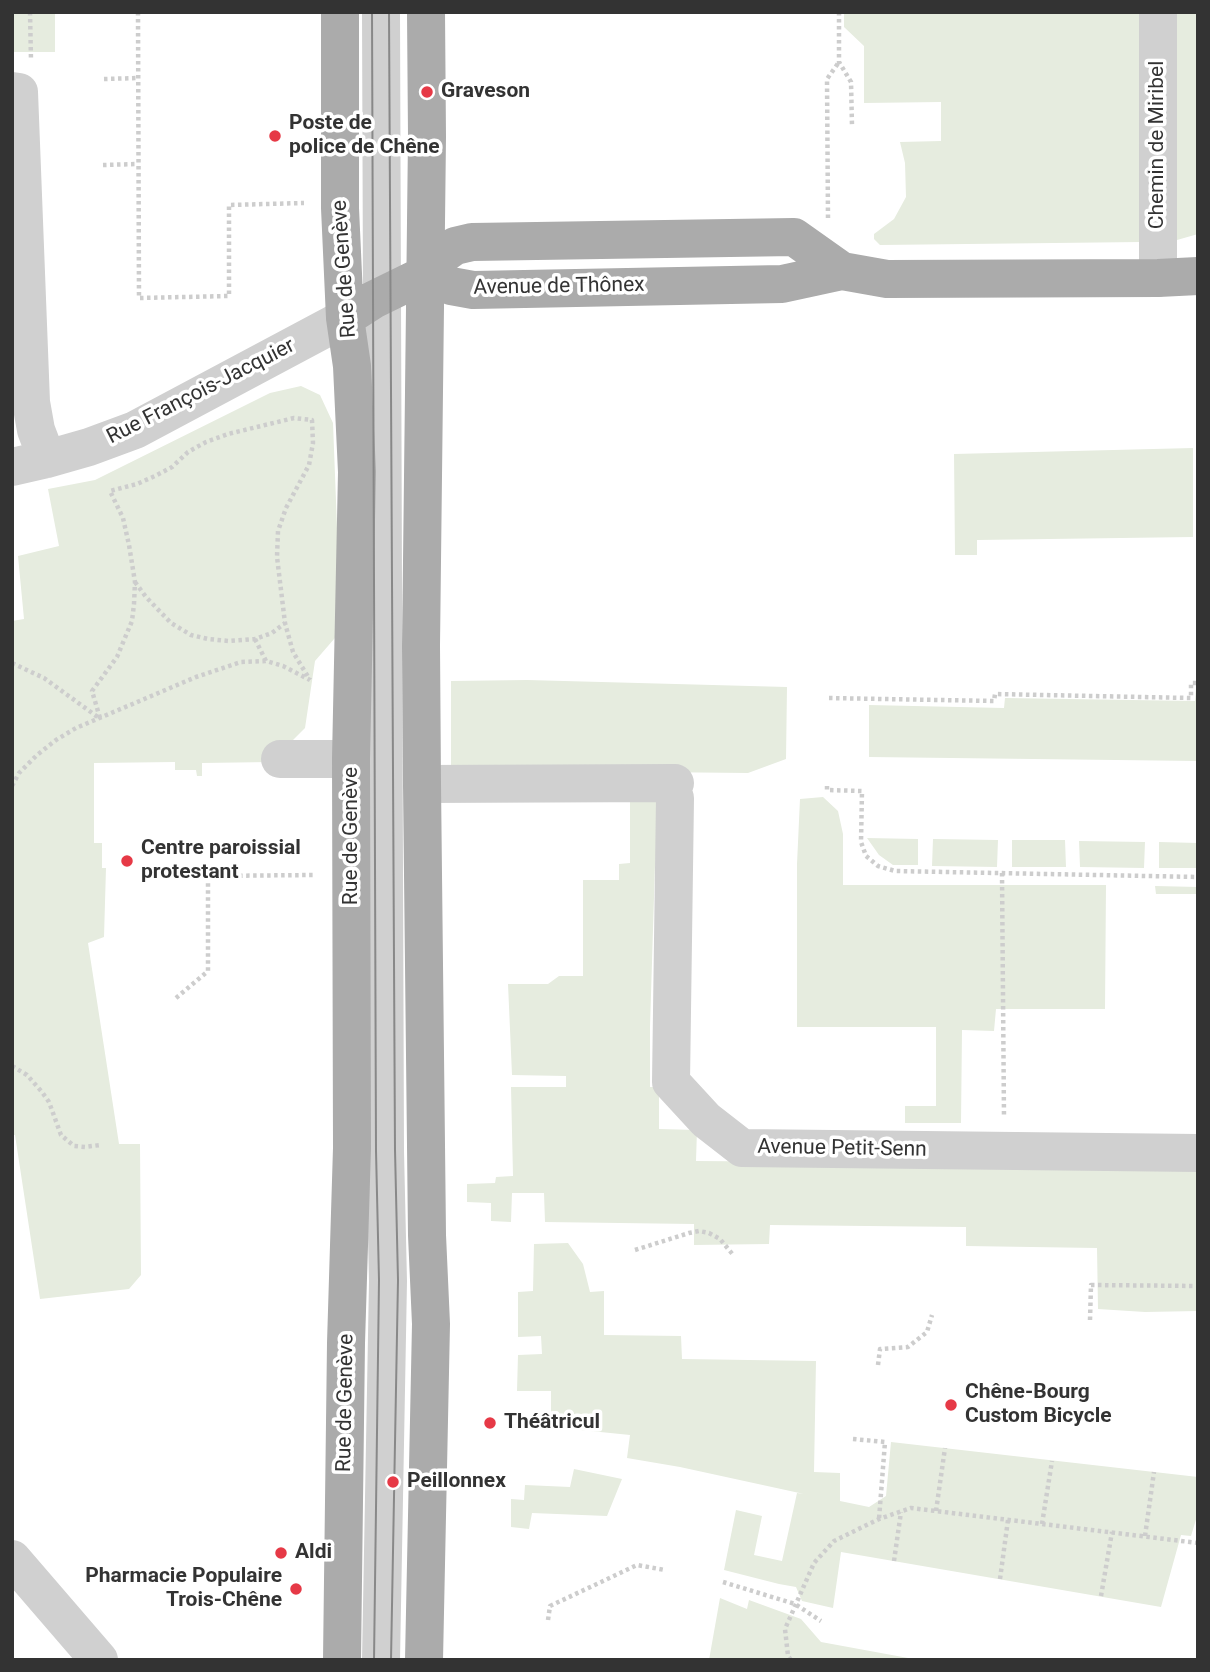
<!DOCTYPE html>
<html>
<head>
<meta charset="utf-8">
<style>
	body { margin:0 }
	#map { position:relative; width:1210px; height:1672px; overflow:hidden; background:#fff; font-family:Roboto,sans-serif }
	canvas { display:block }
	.frame { position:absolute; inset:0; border:14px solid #333; pointer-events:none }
</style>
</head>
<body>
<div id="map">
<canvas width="1210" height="1672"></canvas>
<div class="frame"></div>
</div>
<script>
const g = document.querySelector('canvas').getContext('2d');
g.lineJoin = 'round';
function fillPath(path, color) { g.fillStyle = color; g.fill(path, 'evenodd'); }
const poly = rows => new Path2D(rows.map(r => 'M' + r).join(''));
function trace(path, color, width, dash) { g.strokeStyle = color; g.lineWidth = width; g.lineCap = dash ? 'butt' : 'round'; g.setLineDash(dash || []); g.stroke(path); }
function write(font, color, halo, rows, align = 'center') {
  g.font = font + ' Roboto,sans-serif'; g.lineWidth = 7; g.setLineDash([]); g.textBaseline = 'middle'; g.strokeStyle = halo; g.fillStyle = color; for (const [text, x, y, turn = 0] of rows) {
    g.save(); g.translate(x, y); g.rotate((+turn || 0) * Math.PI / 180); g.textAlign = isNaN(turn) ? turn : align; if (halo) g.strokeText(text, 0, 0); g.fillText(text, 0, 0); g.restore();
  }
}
const green = poly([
	[12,12,55,12,55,52,12,52],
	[844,12,1142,12,1141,242,880,245,874,239,874,234,894,219,906,197,905,163,900,142,941,141,941,102,864,103,864,46,844,27],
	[1172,12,1198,12,1198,234,1170,242],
	[301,386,320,395,333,423,341,631,315,661,305,728,271,762,202,763,202,776,197,776,196,770,175,770,175,762,94,763,94,843,102,843,102,868,106,868,104,937,88,943,119,1144,140,1144,141,1275,129,1289,40,1299,15,1135,12,1135,12,621,24,619,18,556,59,546,48,489,95,480,270,393],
	[1193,448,1193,537,977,540,977,555,955,555,954,454],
	[527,680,787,687,786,759,748,773,451,770,451,681],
	[1196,688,1198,688,1198,761,869,757,869,705,1004,708,1005,698,1195,701],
	[663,792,655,865,650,1027,650,1087,659,1087,659,1129,697,1130,696,1161,1093,1164,1198,1168,1198,1311,1145,1312,1098,1309,1097,1248,966,1246,966,1227,770,1225,769,1244,694,1245,694,1224,545,1222,544,1193,512,1193,511,1222,491,1221,491,1203,467,1202,467,1184,495,1183,496,1177,513,1176,511,1087,566,1087,566,1076,512,1075,508,984,548,984,559,976,583,976,583,880,619,880,619,864,630,863,630,795],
	[823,797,838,811,843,834,843,885,1106,885,1105,1009,996,1009,994,1031,962,1030,961,1123,905,1123,905,1106,936,1106,936,1027,797,1027,797,864,800,799],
	[867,838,918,839,918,865,893,865,879,855],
	[933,839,998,840,997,867,932,866],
	[1012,840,1065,840,1066,867,1012,867],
	[1079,841,1145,842,1144,868,1080,867],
	[1159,842,1198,843,1198,868,1159,868],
	[1155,886,1198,887,1198,894,1156,894],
	[568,1243,583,1264,590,1292,604,1291,604,1335,681,1336,682,1359,816,1361,814,1472,840,1473,840,1501,869,1507,886,1496,891,1442,1198,1477,1198,1513,1191,1536,1181,1535,1161,1607,841,1552,833,1608,802,1601,796,1587,779,1584,724,1570,736,1510,762,1516,754,1555,782,1561,797,1493,804,1494,680,1467,627,1458,630,1435,551,1427,551,1391,517,1391,518,1355,542,1354,541,1336,518,1337,518,1292,533,1291,534,1244],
	[574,1469,622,1479,607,1516,532,1513,529,1529,511,1527,511,1499,524,1500,525,1485,570,1487],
	[720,1598,747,1609,749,1600,801,1619,821,1642,919,1660,709,1660]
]);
const path = poly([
	[30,12,31,60],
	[138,12,139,298,229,296,229,205,304,203],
	[839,12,839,62,851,82,852,126],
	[104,79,138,78],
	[103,165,138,164],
	[828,218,827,79,839,62],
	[135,582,146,597,171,623,191,635,208,639,229,641,255,639,272,633,285,623],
	[255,639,266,661],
	[12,663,44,678,99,718],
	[829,698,994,701,995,694,1191,698,1191,683,1198,683],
	[100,718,92,691,117,657,132,621,134,604,135,582,129,545,123,518,110,491,137,484,155,476,172,467,188,452,206,442,228,434,294,418,312,420,313,443,309,465,286,508,278,531,277,557,285,623,293,652,310,680],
	[12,786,19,773,37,755,56,740,76,728,196,677,241,662,266,661,283,666,310,680],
	[827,786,827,790,862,791,861,842,866,856,878,866,895,871,1198,877],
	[1002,873,1004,1117],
	[176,998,208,971,208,876,313,875],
	[12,1066,27,1075,42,1092,49,1102,61,1135,68,1141,74,1146,85,1147,100,1145],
	[635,1250,689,1233,699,1231,709,1233,720,1239,734,1256],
	[1090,1320,1091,1285,1198,1286],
	[878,1365,880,1349,908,1347,927,1332,932,1315],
	[853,1439,885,1442,879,1519],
	[936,1511,945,1448],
	[1042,1524,1052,1461],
	[1145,1536,1154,1472],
	[894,1561,901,1512],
	[1000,1579,1008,1520],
	[723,1582,795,1604,821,1621],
	[1101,1596,1112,1532],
	[548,1620,550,1606,637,1565,665,1570],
	[791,1660,788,1656,785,1629,814,1563,834,1541,879,1519,911,1508,1198,1543]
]);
const minor = poly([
	[381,12,385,1151,388,1281,381,1660],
	[1158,12,1158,278],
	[12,91,19,92,31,402,36,430,47,459],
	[12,467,47,459,89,447,135,430,345,318],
	[280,759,351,759],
	[422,784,675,783],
	[675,798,671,1082,706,1120,742,1148,1198,1153],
	[12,1559,99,1660]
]);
const major = poly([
	[340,12,340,208,345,318,352,366,357,472,351,759,352,1148,346,1343,342,1660],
	[424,275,451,286,473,290,782,284,842,271,887,279,1158,278,1198,276],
	[345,318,373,300,424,275,445,253,455,246,472,242,794,237,842,271],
	[424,1660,431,1324,427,1235,422,784,421,646,427,137,426,12]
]);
const tram = poly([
	[372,12,376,1151,379,1280,374,1660],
	[389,12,395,1150,398,1280,391,1660]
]);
const markers = [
	[427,92,7,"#e63946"],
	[275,136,7,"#e63946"],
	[127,861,7,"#e63946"],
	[951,1405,7,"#e63946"],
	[490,1423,7,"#e63946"],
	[393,1482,7,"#e63946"],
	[281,1553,7,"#e63946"],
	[296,1589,7,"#e63946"]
];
const poiNames = [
	["Graveson",441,92],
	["Poste de",289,124],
	["police de Chêne",289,148],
	["Centre paroissial",141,849],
	["protestant",141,873],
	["Chêne-Bourg",965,1393],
	["Custom Bicycle",965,1417],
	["Théâtricul",504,1423],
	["Peillonnex",407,1482],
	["Aldi",295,1553],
	["Pharmacie Populaire",282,1577,"right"],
	["Trois-Chêne",282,1601,"right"]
];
const streetNames = [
	["Chemin de Miribel",1158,145,-90],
	["Rue de Genève",345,269,-94],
	["Avenue de Thônex",559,287,-1],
	["Rue François-Jacquier",201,392,-27],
	["Rue de Genève",352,836,-90],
	["Avenue Petit-Senn",842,1149,1],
	["Rue de Genève",346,1403,-89]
];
fillPath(green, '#e6ecdf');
trace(path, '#cdcdcd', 4.5, [3.5, 3.5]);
trace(minor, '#d0d0d0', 38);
trace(major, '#ababab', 38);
trace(tram, '#888', 2);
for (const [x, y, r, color] of markers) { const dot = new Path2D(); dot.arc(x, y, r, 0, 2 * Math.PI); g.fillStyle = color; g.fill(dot); trace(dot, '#fff', 2.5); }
write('bold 21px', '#333', '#fff', poiNames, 'left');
write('21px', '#333', '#fff', streetNames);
</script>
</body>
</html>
